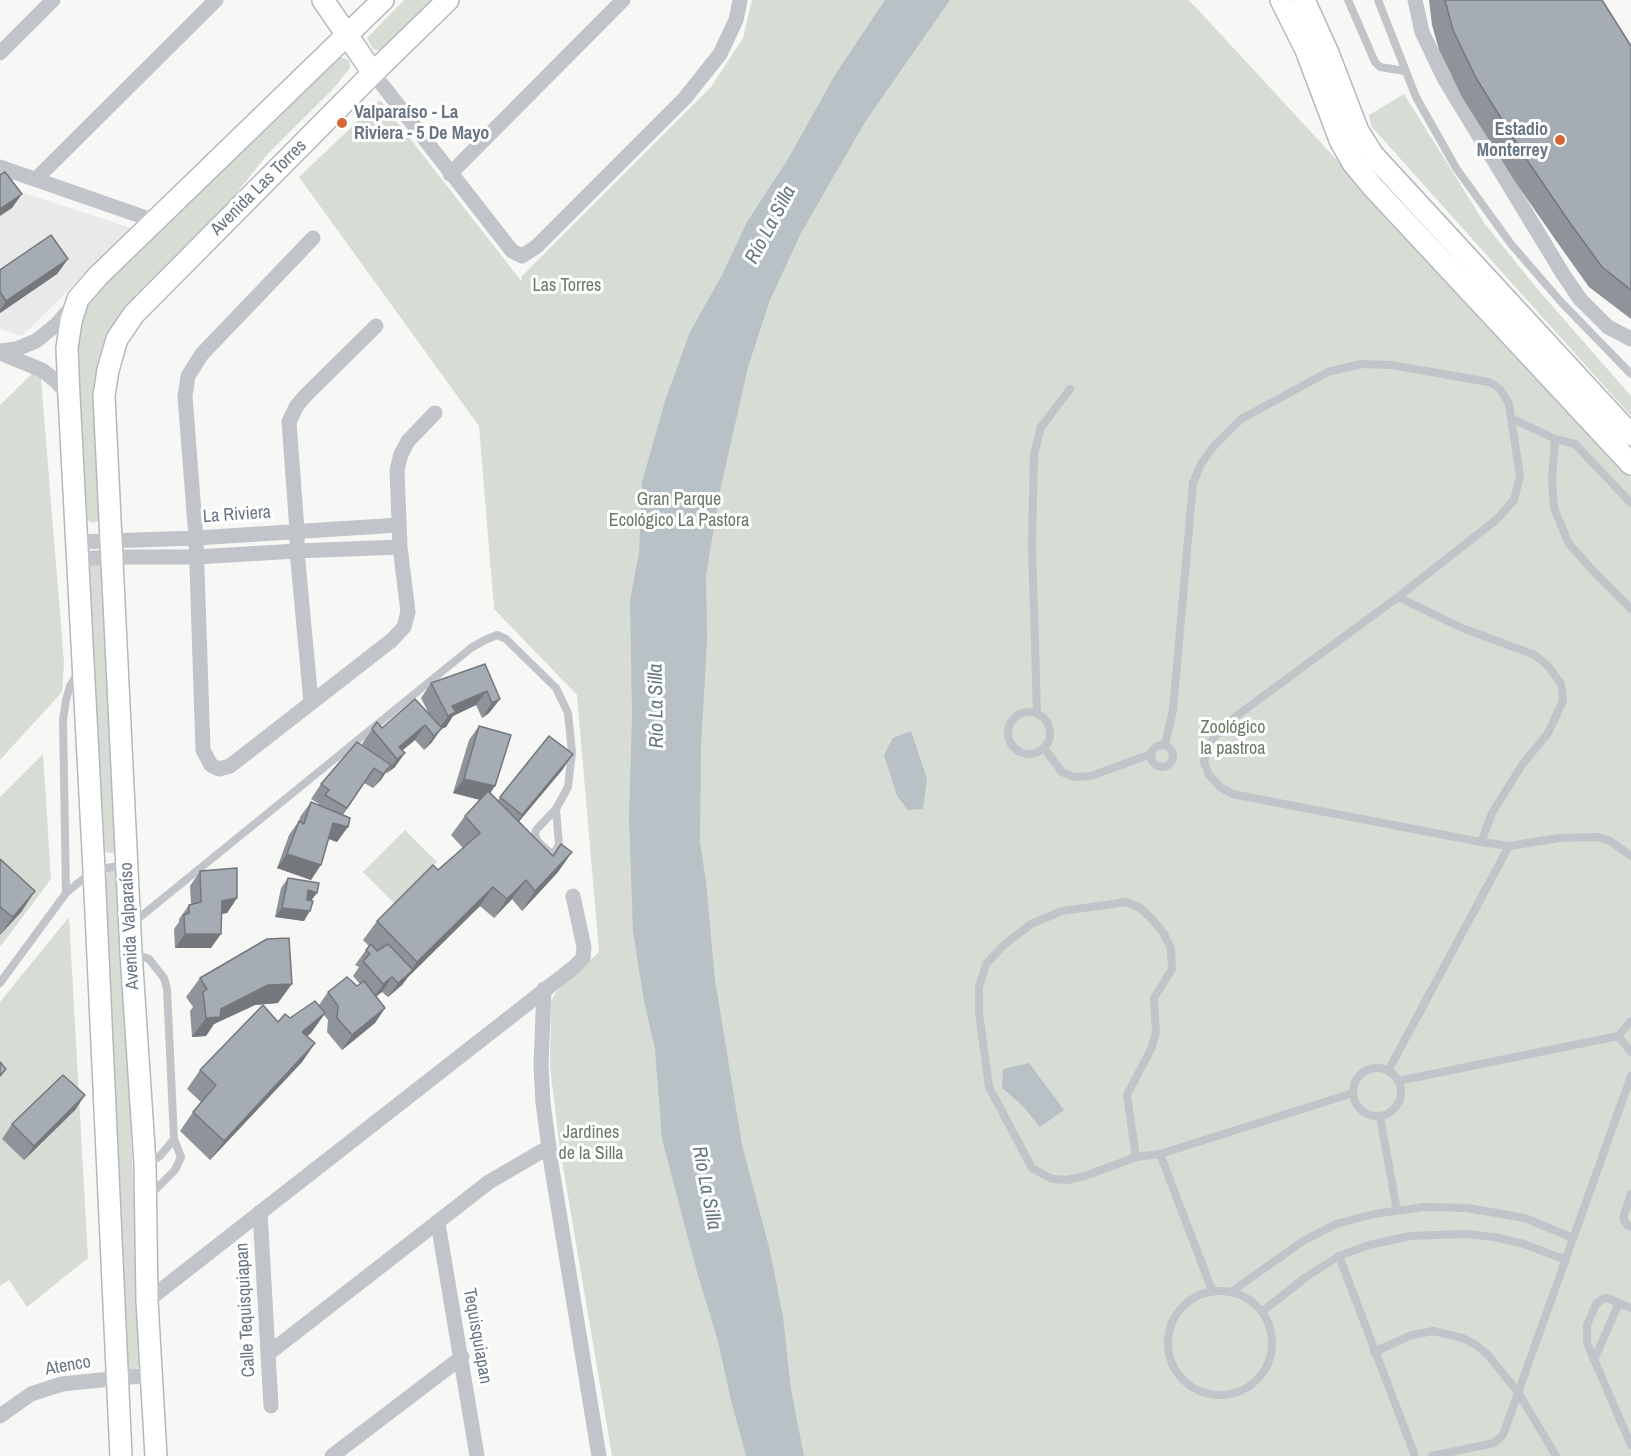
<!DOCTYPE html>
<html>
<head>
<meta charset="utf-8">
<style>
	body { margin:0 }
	canvas { display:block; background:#f7f8f5 }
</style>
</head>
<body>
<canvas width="1631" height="1456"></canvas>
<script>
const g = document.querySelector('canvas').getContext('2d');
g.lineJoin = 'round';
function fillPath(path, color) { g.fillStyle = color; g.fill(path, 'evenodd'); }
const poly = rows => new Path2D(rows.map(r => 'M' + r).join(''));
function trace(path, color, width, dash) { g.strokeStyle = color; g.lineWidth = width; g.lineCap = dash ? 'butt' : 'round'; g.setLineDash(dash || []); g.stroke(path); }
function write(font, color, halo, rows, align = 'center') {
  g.font = font + ' "Archivo Narrow",sans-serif'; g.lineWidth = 6; g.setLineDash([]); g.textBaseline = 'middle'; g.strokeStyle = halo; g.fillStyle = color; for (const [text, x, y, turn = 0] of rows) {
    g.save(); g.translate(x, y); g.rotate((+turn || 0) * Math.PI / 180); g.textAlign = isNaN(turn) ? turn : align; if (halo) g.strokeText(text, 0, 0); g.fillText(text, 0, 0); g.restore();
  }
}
const built = poly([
	[0,185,131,228,22,336,0,329]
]);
const green = poly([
	[404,0,434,0,387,46,380,51,373,49,367,38],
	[752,0,1189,0,1631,478,1631,1456,612,1456,560,1149,550,1067,551,1001,556,992,599,952,577,695,494,609,479,426,299,177,380,100,522,282,521,277,711,87,743,38],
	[339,57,349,60,350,68,333,89,266,156,222,212,113,336,103,519,93,523,84,518,76,368,80,318,93,294],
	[1404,94,1485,224,1534,285,1631,396,1631,416,1371,126,1369,115],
	[40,366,64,663,62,692,0,760,0,405],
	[102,558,119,848,113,853,105,852,99,844,88,559],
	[43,754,51,879,0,947,0,797],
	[405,830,437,862,395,904,363,872],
	[114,870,121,873,131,1095,131,1134,142,1364,134,1370,128,1370,121,1364,98,882,108,871],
	[69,917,88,1258,27,1307,9,1280,0,1286,0,1002]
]);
const water = poly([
	[885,0,950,0,865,122,801,233,770,300,748,367,720,491,706,575,707,641,701,746,700,842,706,882,715,980,742,1145,770,1251,783,1317,791,1390,804,1456,746,1456,730,1396,718,1341,697,1272,662,1139,655,1049,644,1001,633,931,629,817,632,715,630,600,639,553,642,482,665,401,690,332,722,275,747,222,788,159,835,75],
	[911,731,927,779,923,809,908,810,897,796,884,755,893,738],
	[1029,1063,1064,1110,1040,1127,1022,1105,1002,1088,1003,1069]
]);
const lane = poly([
	[1348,0,1375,62,1380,67,1405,71],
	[1378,0,1416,97,1456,168,1511,244,1562,303,1631,374],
	[1511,418,1555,439,1575,444,1631,503],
	[1555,439,1552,479,1554,508,1569,544,1597,575,1631,609],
	'1008 733a21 21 0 1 1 42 0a21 21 0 1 1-42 0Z',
	[1037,713,1032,545,1034,454,1041,427,1070,389],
	[1165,744,1173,710,1193,483,1201,464,1214,446,1241,419,1328,372,1361,364,1391,365,1489,382,1500,389,1509,404,1520,476,1514,500,1496,520,1398,597],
	'1151 756a11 11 0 1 1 22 0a11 11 0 1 1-22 0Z',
	[1044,748,1062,772,1074,777,1091,776,1151,754],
	[1509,846,1559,838,1598,837,1610,841,1631,856],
	[66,893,63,720,66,700,70,686,78,673],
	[134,922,471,648,485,640,497,635,506,639,556,688,568,713,572,752,568,787,556,809,536,830,535,835,538,842,549,852,554,853,559,845,556,809],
	[132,953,149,959,164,978,167,989,174,1139,181,1157,175,1170,150,1195],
	[0,983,66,893,94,870,125,865],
	[1618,1036,1631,1052],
	'1353 1092a24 24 0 1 1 48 0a24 24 0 1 1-48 0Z',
	[1388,1071,1509,846,1481,842,1232,794,1220,787,1209,775,1204,762,1207,750,1214,737,1235,717,1398,597,1462,628,1535,655,1548,666,1561,684,1563,701,1548,733,1522,765,1492,813,1481,842],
	[1398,1081,1618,1036,1631,1021],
	[1380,1116,1397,1211],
	[1160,1154,1353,1093],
	[1136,1157,1127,1095,1151,1049,1156,1033,1154,998,1172,969,1171,949,1164,934,1152,919,1140,908,1127,902,1062,911,1031,924,1005,944,986,964,979,987,979,1012,989,1087,1032,1168,1052,1179,1067,1180,1085,1176,1136,1157,1160,1154,1212,1290],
	[146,1164,160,1156,174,1139],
	[1631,1194,1623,1218,1627,1225,1631,1227],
	[1339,1256,1415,1456],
	'1168 1343a52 52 0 1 1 104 0a52 52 0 1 1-104 0Z',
	[1231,1292,1303,1241,1336,1224,1374,1214,1424,1207,1467,1208,1525,1218,1573,1238],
	[1631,1308,1607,1298,1603,1299,1596,1304,1587,1325,1587,1343,1631,1445],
	[1263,1311,1306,1277,1339,1256,1369,1245,1410,1236,1465,1234,1494,1237,1524,1244,1566,1260],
	[1374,1352,1412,1335,1433,1331,1463,1338,1476,1345,1488,1355,1518,1392,1556,1456],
	[1594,1360,1619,1303],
	[1432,1456,1494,1443,1503,1435,1631,1076]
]);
const street = poly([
	[1415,0,1422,32,1444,78,1563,274,1580,299,1608,327,1631,339],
	[0,53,53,0],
	[373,73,512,251,522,256,536,247,685,98,720,54,736,20,740,0],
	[0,167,155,221],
	[450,174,623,0],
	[36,179,216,0],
	[313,238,202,354,188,376,185,396,196,538,203,750,211,765,219,769,230,766,392,640,404,627,408,612,400,547,397,470,401,454,408,441,435,413],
	[0,351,16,349,36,341,57,324,74,304],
	[0,353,42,370,56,381,69,396],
	[77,542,196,538,399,525],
	[78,559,112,557,196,557,297,551,400,547],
	[311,702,297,551,297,530,289,422,296,407,305,396,376,326],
	[544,989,541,1065,543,1103,551,1163,599,1456],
	[260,1212,271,1406],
	[438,1223,477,1456],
	[147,1301,573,968,583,958,584,947,573,896],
	[269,1353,489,1182,549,1147],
	[0,1416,31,1394,62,1384,150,1375],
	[332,1456,462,1357]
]);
const secondary = poly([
	[323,0,373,73],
	[1281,0,1306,50,1340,140,1353,163,1372,186,1631,464],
	[1304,0,1328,53,1358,131,1373,155,1631,435],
	[121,1456,94,870,69,396,67,348,71,321,78,299,98,276,383,0],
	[156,1456,147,1301,145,1164,131,952,104,396,108,370,117,339,134,314,373,73,448,0]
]);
const wall = poly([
	[1429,0,1602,0,1631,46,1631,319,1589,287,1557,242,1516,183,1462,97,1439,50,1432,25],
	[68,259,57,274,0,313,0,270],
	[485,664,500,699,489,713,482,718,476,705,453,716,446,727,441,729,432,742,424,750,415,740,402,751,395,767,387,773,386,772,373,788,364,783,343,815,337,842,329,839,311,880,277,868,289,835,299,821,300,817,311,802,318,805,319,804,311,799,321,784,363,746,362,744,377,722,382,728,429,714,421,698,431,683],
	[479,726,490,792,498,800,549,736,563,769,519,821,553,856,572,852,558,872,522,911,512,899,494,918,480,906,408,977,402,985,388,997,382,992,376,996,385,1008,375,1023,342,1050,327,1032,328,1020,324,1015,311,1033,307,1036,315,1043,302,1062,210,1160,180,1131,193,1112,201,1102,187,1089,200,1070,278,1022,290,1018,319,1005,328,992,357,986,360,984,353,976,359,967,355,965,369,946,363,940,377,921,463,848,451,835,465,816,480,800,453,793,469,740],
	[0,859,22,911,0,935],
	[200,871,237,898,227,913,221,914,211,948,175,948,174,929,179,922,179,919,189,905,191,904,190,886],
	[288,878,317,893,311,900,304,921,275,917,281,888],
	[200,978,278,1003,255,1005,214,1024,206,1036,192,1037,190,1011,193,1007,186,997],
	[85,1095,75,1110,24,1160,2,1139,12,1124]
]);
const shadedWall = poly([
	[22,194,12,208,0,216,0,209],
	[68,259,57,274,0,313,0,310,6,301],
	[487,691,476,705,453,716,446,727,441,729,432,742,424,750,448,716,452,706],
	[500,699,489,713,482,718,492,703],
	[425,725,415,740,395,756,399,747],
	[405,753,395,767,387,773,397,759],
	[573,754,563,769,512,830,522,815],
	[391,765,381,780,373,788,383,774],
	[464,779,495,786,485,801,453,793],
	[333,823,348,827,337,842,323,837],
	[572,852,558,872,522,911,535,891],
	[287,854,321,865,311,880,277,868],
	[526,880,512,899,494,918,507,899],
	[493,887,480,906,408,977,402,985,388,997,398,983,409,973,417,962],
	[308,890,317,893,310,902,301,900],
	[35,891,22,911,0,935,13,917],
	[237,898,227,913,212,915,222,901],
	[282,908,310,911,304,921,275,917],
	[185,934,221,934,211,948,175,948],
	[392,977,382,992,373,999,383,984],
	[292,984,278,1003,255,1005,214,1024,206,1036,192,1037,206,1018,221,1009,268,985],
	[385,1008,375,1023,342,1050,352,1035],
	[325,1013,311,1033,289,1051,302,1032],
	[315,1043,302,1062,210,1160,224,1141],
	[85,1095,75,1110,24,1160,34,1146]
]);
const building = poly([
	[1445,0,1602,0,1631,46,1631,290,1602,267,1570,223,1529,163,1476,78,1453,30,1445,0],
	[5,172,22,194,0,209,0,175,5,172],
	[51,235,68,259,6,301,0,292,0,270,51,235],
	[485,664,500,699,492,703,487,691,452,706,456,712,448,716,431,683,485,664],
	[415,699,442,728,434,736,425,725,399,747,405,753,397,759,372,729,377,722,382,728,415,699],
	[479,726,511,735,495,786,464,779,479,726],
	[549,736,573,754,522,815,500,797,549,736],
	[357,742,391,765,383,774,374,768,347,808,325,795,329,790,321,784,357,742],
	[488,791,553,856,561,844,572,852,535,891,526,880,507,899,493,887,417,962,377,921,433,865,438,870,480,833,465,816,488,791],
	[311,802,350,818,348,827,333,823,321,865,287,854,299,821,304,824,311,802],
	[0,859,35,891,13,917,0,907,0,859],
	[237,868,237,898,222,901,221,934,185,934,184,915,189,913,189,905,201,902,200,871,237,868],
	[288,878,319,883,317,893,308,890,307,900,313,901,310,911,282,908,288,878],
	[289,938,292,984,268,985,221,1009,220,1017,206,1018,203,992,207,989,200,978,267,939,289,938],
	[371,944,377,951,388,944,413,970,398,983,392,977,383,984,363,961,370,954,366,950,371,944],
	[347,977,357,986,364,981,385,1008,352,1035,337,1018,338,1006,328,992,347,977],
	[315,1001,325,1013,302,1032,315,1043,224,1141,193,1112,216,1085,200,1070,263,1005,278,1022,285,1014,290,1018,315,1001],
	[0,1062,6,1069,0,1076,0,1062],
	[63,1075,85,1095,34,1146,12,1124,63,1075]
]);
const markers = [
	[342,123,6,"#d66637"],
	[1560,140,6,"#d66637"]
];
const poiNames = [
	["Valparaíso - La",354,113],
	["Riviera - 5 De Mayo",354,134],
	["Estadio",1548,130,"right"],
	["Monterrey",1548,151,"right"]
];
const streetNames = [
	["Avenida Las Torres",259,188,-45],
	["La Riviera",237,515,-4],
	["Avenida Valparaíso",130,926,-93],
	["Calle Tequisquiapan",246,1310,-93],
	["Tequisquiapan",477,1336,80],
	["Atenco",68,1366,-10]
];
const parkNames = [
	["Las Torres",567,286],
	["Gran Parque",679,500],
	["Ecológico La Pastora",679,521],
	["Zoológico",1233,728],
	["la pastroa",1233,749],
	["Jardines",591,1133],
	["de la Silla",591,1154]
];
const waterNames = [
	["Río La Silla",771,225,-62],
	["Río La Silla",657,706,-91],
	["Río La Silla",706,1188,79]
];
fillPath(built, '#e8e9e8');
fillPath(green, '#d7dcd5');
fillPath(water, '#b8c1c6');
trace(secondary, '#b4b8bd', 24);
trace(lane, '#c1c4c8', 8);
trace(street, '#c1c4c8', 15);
trace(secondary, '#fff', 21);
fillPath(wall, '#8e949a');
fillPath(shadedWall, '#74787d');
fillPath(building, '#a5acb3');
trace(building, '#74787d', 1.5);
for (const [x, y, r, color] of markers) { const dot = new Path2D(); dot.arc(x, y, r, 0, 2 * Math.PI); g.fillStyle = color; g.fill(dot); trace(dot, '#fff', 2); }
write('bold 18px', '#697684', '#fff', poiNames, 'left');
write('18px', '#697684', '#fff', streetNames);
write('18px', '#6a7b67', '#fff', parkNames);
write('italic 20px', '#65777f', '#fff', waterNames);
</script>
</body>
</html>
